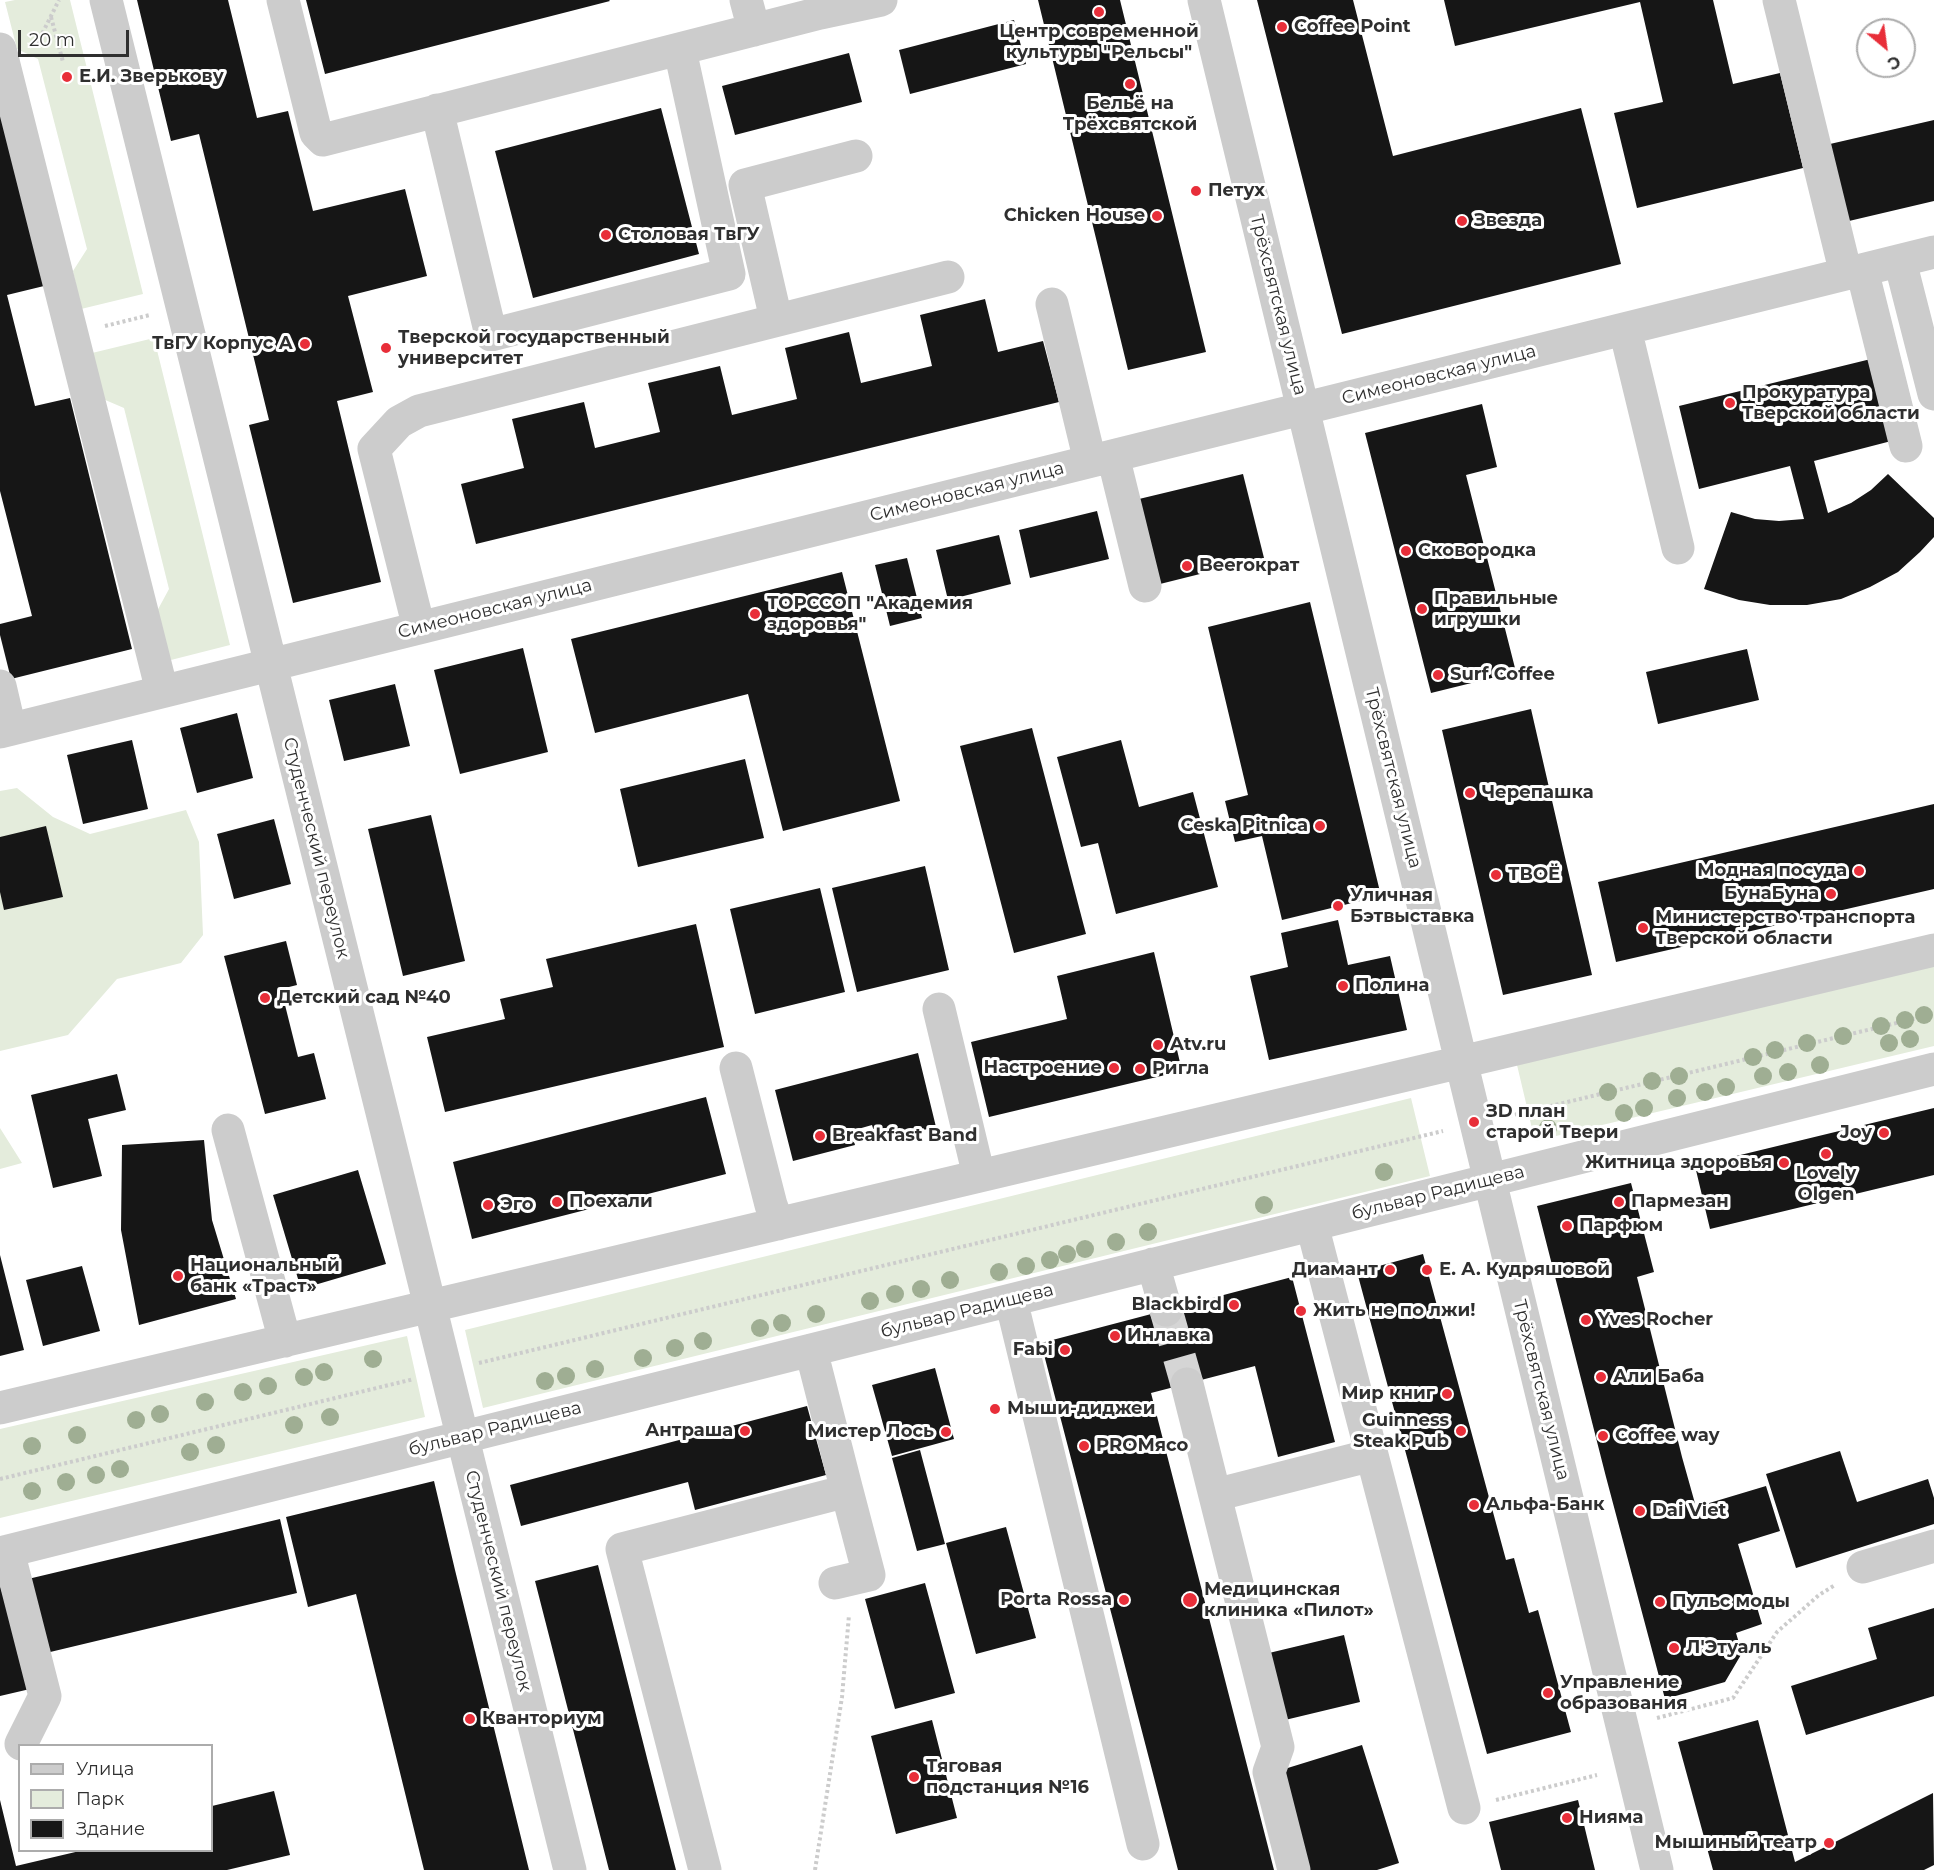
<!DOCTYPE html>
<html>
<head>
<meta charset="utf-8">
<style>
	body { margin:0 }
	#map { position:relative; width:1934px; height:1870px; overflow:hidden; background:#fff; font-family:Montserrat,sans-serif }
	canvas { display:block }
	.legend { position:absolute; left:18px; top:1744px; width:195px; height:108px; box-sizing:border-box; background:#fff; border:2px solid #acacac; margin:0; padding:8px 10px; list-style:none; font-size:18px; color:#2f2f2f }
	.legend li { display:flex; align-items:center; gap:12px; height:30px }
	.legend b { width:30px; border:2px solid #acacac }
	.north { position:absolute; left:1856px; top:18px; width:60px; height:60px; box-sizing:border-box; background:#fff; border:2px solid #acacac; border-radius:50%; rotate:151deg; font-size:16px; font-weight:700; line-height:24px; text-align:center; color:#2f2f2f }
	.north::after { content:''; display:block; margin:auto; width:21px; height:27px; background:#e82e39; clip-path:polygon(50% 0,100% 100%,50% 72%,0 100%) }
	.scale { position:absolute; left:18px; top:30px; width:111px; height:27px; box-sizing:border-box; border:3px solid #2f2f2f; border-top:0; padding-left:8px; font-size:18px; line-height:21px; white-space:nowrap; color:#2f2f2f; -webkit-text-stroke:4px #fff; paint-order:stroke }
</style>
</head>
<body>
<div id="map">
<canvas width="1934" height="1870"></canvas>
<ul class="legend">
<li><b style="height:8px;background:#ccc"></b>Улица</li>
<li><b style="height:16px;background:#e4ecdc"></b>Парк</li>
<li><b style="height:16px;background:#161616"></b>Здание</li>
</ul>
<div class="north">С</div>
<div class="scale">20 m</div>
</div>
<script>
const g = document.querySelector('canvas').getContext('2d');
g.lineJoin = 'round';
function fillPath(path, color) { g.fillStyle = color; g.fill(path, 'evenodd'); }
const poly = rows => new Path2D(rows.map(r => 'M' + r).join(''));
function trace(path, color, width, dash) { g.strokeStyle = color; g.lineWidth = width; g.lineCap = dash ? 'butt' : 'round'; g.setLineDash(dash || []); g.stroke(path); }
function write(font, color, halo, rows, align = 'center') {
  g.font = font + ' Montserrat,sans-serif'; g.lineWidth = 6; g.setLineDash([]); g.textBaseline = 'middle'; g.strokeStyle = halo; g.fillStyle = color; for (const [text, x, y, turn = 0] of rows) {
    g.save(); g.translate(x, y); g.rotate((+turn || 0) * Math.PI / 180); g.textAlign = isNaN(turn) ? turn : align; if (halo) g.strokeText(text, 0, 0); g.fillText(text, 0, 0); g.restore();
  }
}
const green = poly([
	[15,0,70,0,143,294,81,309,73,271,87,249,38,59,17,49,5,2],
	[154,338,230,645,167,661,156,613,169,589,124,408,103,399,92,353],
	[17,788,53,817,90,834,186,810,199,842,203,935,181,963,117,979,68,1035,0,1051,0,791],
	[1934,965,1934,1046,1535,1141,1517,1065],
	[1411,1098,1430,1176,483,1408,465,1330],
	[0,1128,22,1163,0,1169],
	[407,1336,425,1417,0,1518,0,1429]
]);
const building = poly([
	[137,0,228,0,257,118,288,111,313,211,405,189,427,276,348,296,373,392,337,401,381,582,293,603,249,425,269,420,199,134,171,141],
	[306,0,609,0,610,1,325,74],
	[1038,0,1120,0,1206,352,1128,370],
	[1257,0,1353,0,1393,156,1581,108,1621,264,1342,334],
	[1444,0,1713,0,1733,84,1780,73,1803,168,1637,208,1614,113,1663,102,1640,2,1455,46],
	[1014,20,1026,64,910,94,899,50],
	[849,53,862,102,735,135,722,86],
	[661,108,699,254,533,298,495,151],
	[0,112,44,286,7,295,35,406,70,398,132,649,11,679,0,635,0,624,32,616,0,491],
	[1934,120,1934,201,1849,221,1830,144],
	[985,299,998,352,1043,341,1059,402,476,544,461,484,524,468,512,419,584,402,595,448,660,432,648,383,720,366,732,415,797,399,785,348,849,332,861,383,932,366,920,315],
	[1879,357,1899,439,1814,461,1828,513,1851,503,1871,490,1888,474,1934,518,1934,537,1920,552,1898,572,1870,587,1841,599,1807,605,1770,605,1739,600,1704,589,1731,512,1755,519,1779,521,1804,519,1790,466,1699,489,1679,406],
	[1482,404,1497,467,1466,475,1516,672,1431,693,1365,433],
	[1243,474,1264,558,1160,584,1139,499],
	[1097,511,1109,559,1030,578,1019,530],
	[999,535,1011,584,948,600,936,550],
	[907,558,922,618,890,626,875,565],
	[842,572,900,801,783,831,748,694,595,733,571,639],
	[1310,602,1381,896,1282,920,1262,836,1235,842,1225,801,1248,795,1208,627],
	[523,648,548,752,460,774,434,670],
	[1747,649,1759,700,1658,724,1646,672],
	[395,684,410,746,344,761,329,700],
	[1531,709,1592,975,1503,995,1442,730],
	[237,713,253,778,197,793,180,728],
	[1032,728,1086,934,1014,953,960,746],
	[132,740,148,809,83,824,67,755],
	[1121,740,1139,807,1193,792,1218,887,1116,914,1098,843,1081,847,1057,757],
	[745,759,764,838,638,867,620,789],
	[1934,804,1934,889,1616,962,1598,882],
	[431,815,465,961,403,976,368,829],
	[274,819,291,884,234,899,217,834],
	[46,826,63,897,4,910,0,892,0,837],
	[925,866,949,970,857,992,832,888],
	[820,888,845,992,755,1014,730,909],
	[1338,920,1348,965,1390,956,1407,1030,1269,1060,1250,976,1288,967,1281,933],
	[696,924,724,1047,445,1112,427,1037,505,1019,500,999,553,987,546,959],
	[286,941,297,985,281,989,298,1057,314,1053,326,1099,265,1114,224,956],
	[1154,952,1182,1071,989,1117,971,1042,1067,1019,1057,976],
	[918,1053,936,1127,877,1141,872,1125,851,1131,855,1145,793,1161,775,1090],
	[117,1074,126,1110,88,1119,102,1176,53,1188,31,1095],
	[706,1097,726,1174,472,1239,453,1162],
	[1934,1108,1934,1175,1710,1229,1695,1166],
	[204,1140,212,1220,236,1299,139,1325,121,1230,122,1145],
	[358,1170,386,1264,301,1289,273,1195],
	[1631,1183,1654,1272,1637,1277,1682,1457,1696,1507,1766,1486,1780,1531,1738,1544,1762,1624,1736,1633,1742,1653,1725,1682,1665,1699,1606,1477,1537,1206],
	[1423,1254,1506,1560,1514,1558,1529,1613,1538,1610,1571,1732,1487,1754,1357,1272],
	[0,1255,24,1350,0,1356],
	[82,1266,100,1331,43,1346,26,1280],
	[1292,1277,1335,1442,1278,1457,1255,1366,1151,1393,1274,1870,1178,1870,1041,1343],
	[935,1368,954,1439,892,1456,872,1385],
	[807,1406,826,1475,695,1510,688,1482,521,1526,510,1485],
	[920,1450,945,1544,917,1551,892,1458],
	[1840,1451,1857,1502,1928,1479,1934,1498,1934,1524,1796,1568,1766,1474],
	[434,1481,455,1570,529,1870,424,1870,356,1594,308,1607,286,1517],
	[280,1519,297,1593,46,1653,28,1579],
	[1006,1527,1036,1638,976,1654,946,1543],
	[598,1565,648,1762,676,1870,609,1870,535,1581],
	[925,1583,955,1693,895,1709,865,1599],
	[0,1585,30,1689,0,1696],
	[1934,1608,1934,1696,1806,1735,1791,1686,1877,1659,1868,1628],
	[1344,1635,1360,1702,1285,1720,1269,1653],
	[932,1720,957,1818,896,1834,871,1736],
	[1758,1720,1795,1862,1933,1793,1934,1865,1924,1870,1713,1870,1678,1742],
	[1362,1745,1399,1863,1377,1870,1309,1870,1278,1771],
	[274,1791,290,1855,227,1870,0,1870,0,1800,16,1866,84,1850,212,1850,212,1806],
	[1578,1800,1595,1870,1501,1870,1489,1822]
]);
const minorTunnel = poly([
	[1166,1310,1187,1384]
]);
const path = poly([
	[51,17,63,62],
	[37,44,59,0],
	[105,326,150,315],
	[1509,1116,1934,1014],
	[479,1363,1443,1131],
	[0,1479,414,1379],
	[1657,1718,1733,1698,1777,1632,1819,1595,1835,1585],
	[1496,1800,1597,1775],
	[815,1870,842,1697,849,1615]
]);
const minor = poly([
	[106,0,570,1870],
	[283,0,316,133,323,140,820,13,881,0],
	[746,0,754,30],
	[1204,0,1657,1870],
	[1779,0,1846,274],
	[0,49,162,691],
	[437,110,491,335,729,274,680,50],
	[1900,261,1934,394],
	[1862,270,1906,446],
	[1052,304,1090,461],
	[776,319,745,185,856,156],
	[1625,329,1678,548],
	[1113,456,1145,586],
	[419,628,374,449,399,422,419,411,948,277],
	[0,686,10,729],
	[0,732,1934,252],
	[939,1009,979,1176],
	[736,1068,771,1205,778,1224],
	[228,1130,285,1341],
	[1312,1225,1464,1808],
	[1153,1264,1166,1310],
	[1011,1300,1143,1844],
	[1187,1384,1278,1747,1269,1772,1294,1870],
	[0,1408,1934,950],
	[1215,1495,1372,1455],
	[8,1551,45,1696,21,1744],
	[0,1553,1934,1069],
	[1863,1567,1934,1546],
	[835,1583,869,1575,847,1491],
	[705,1870,622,1549,847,1491,811,1350]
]);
const trees = [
	[1924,1015],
	[1905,1020],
	[1881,1026],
	[1843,1036],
	[1910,1039],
	[1807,1043],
	[1889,1043],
	[1775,1050],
	[1753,1057],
	[1820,1065],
	[1788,1072],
	[1679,1076],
	[1763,1076],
	[1652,1081],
	[1726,1087],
	[1608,1092],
	[1705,1092],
	[1677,1098],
	[1644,1108],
	[1624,1113],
	[1548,1128],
	[1384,1172],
	[1264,1205],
	[1148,1232],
	[1116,1242],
	[1085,1249],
	[1067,1254],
	[1050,1260],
	[1026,1266],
	[999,1272],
	[950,1280],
	[921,1289],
	[895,1294],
	[870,1301],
	[816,1314],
	[782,1323],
	[760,1328],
	[703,1341],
	[675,1348],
	[643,1358],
	[373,1359],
	[595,1369],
	[324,1372],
	[566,1376],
	[304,1377],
	[545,1381],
	[268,1386],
	[243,1392],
	[205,1402],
	[160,1414],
	[330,1417],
	[136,1420],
	[294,1425],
	[77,1435],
	[216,1445],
	[32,1446],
	[190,1452],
	[120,1469],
	[96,1475],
	[66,1482],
	[32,1491]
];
const markers = [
	[1099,12,6,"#e82e39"],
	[1282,27,6,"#e82e39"],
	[67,77,6,"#e82e39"],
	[1130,84,6,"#e82e39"],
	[1196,191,6,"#e82e39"],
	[1157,216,6,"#e82e39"],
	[1462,221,6,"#e82e39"],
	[606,235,6,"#e82e39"],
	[305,344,6,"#e82e39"],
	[386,348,6,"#e82e39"],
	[1730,403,6,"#e82e39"],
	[1406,551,6,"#e82e39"],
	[1187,566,6,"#e82e39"],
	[1422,609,6,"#e82e39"],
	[755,614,6,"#e82e39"],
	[1438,675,6,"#e82e39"],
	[1470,793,6,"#e82e39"],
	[1320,826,6,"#e82e39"],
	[1859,871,6,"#e82e39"],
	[1496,875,6,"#e82e39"],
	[1831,894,6,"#e82e39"],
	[1338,906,6,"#e82e39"],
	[1643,928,6,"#e82e39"],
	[1343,986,6,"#e82e39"],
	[265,998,6,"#e82e39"],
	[1158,1045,6,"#e82e39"],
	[1114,1068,6,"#e82e39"],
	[1140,1069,6,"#e82e39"],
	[1474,1122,6,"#e82e39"],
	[1884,1133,6,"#e82e39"],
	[820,1136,6,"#e82e39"],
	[1826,1154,6,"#e82e39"],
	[1784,1163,6,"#e82e39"],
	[557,1202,6,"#e82e39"],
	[1619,1202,6,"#e82e39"],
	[488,1205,6,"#e82e39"],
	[1567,1226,6,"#e82e39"],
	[1390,1270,6,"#e82e39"],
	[1427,1270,6,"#e82e39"],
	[178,1276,6,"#e82e39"],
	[1234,1305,6,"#e82e39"],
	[1301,1311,6,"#e82e39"],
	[1586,1320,6,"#e82e39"],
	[1115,1336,6,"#e82e39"],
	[1065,1350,6,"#e82e39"],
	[1601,1377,6,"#e82e39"],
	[1447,1394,6,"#e82e39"],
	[995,1409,6,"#e82e39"],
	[745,1431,6,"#e82e39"],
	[1461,1431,6,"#e82e39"],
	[946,1432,6,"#e82e39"],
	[1603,1436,6,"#e82e39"],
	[1084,1446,6,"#e82e39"],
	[1474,1505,6,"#e82e39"],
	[1640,1511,6,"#e82e39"],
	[1124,1600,6,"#e82e39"],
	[1190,1600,8,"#e82e39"],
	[1660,1602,6,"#e82e39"],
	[1674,1648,6,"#e82e39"],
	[1548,1693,6,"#e82e39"],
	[470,1719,6,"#e82e39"],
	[914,1777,6,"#e82e39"],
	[1567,1818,6,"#e82e39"],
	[1829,1843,6,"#e82e39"]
];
const poiNames = [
	["Coffee Point",1294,27],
	["Центр современной",1099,32,"center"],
	["культуры \"Рельсы\"",1099,53,"center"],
	["Е.И. Зверькову",79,77],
	["Бельё на",1130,104,"center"],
	["Трёхсвятской",1130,125,"center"],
	["Петух",1208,191],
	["Chicken House",1145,216,"right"],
	["Звезда",1474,221],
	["Столовая ТвГУ",618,235],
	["Тверской государственный",398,338],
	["университет",398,359],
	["ТвГУ Корпус А",293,344,"right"],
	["Прокуратура",1742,393],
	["Тверской области",1742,414],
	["Сковородка",1418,551],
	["Beerократ",1199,566],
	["Правильные",1434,599],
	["игрушки",1434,620],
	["ТОРССОП \"Академия",767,604],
	["здоровья\"",767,625],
	["Surf Coffee",1450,675],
	["Черепашка",1482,793],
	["Ceska Pitnica",1308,826,"right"],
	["Модная посуда",1847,871,"right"],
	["ТВОЁ",1508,875],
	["БунаБуна",1819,894,"right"],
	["Уличная",1350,896],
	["Бэтвыставка",1350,917],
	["Министерство транспорта",1655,918],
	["Тверской области",1655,939],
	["Полина",1355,986],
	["Детский сад №40",277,998],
	["Atv.ru",1170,1045],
	["Настроение",1102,1068,"right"],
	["Ригла",1152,1069],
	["ЗD план",1486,1112],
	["старой Твери",1486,1133],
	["Joy",1872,1133,"right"],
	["Breakfast Band",832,1136],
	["Житница здоровья",1772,1163,"right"],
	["Lovely",1826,1174,"center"],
	["Olgen",1826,1195,"center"],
	["Поехали",569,1202],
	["Пармезан",1631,1202],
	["Эго",500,1205],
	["Парфюм",1579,1226],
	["Национальный",190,1266],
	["банк «Траст»",190,1287],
	["Диамант",1378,1270,"right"],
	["Е. А. Кудряшовой",1439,1270],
	["Blackbird",1222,1305,"right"],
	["Жить не по лжи!",1313,1311],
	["Yves Rocher",1598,1320],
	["Инлавка",1127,1336],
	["Fabi",1053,1350,"right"],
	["Али Баба",1613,1377],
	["Мир книг",1435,1394,"right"],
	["Мыши-диджеи",1007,1409],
	["Guinness",1449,1421,"right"],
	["Steak Pub",1449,1442,"right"],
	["Антраша",733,1431,"right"],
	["Мистер Лось",934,1432,"right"],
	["Coffee way",1615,1436],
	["PROМясо",1096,1446],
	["Альфа-Банк",1486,1505],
	["Dai Viet",1652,1511],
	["Медицинская",1204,1590],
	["клиника «Пилот»",1204,1611],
	["Porta Rossa",1112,1600,"right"],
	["Пульс моды",1672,1602],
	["Л'Этуаль",1686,1648],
	["Управление",1560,1683],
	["образования",1560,1704],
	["Кванториум",482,1719],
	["Тяговая",926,1767],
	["подстанция №16",926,1788],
	["Нияма",1579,1818],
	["Мышиный театр",1817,1843,"right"]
];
const streetNames = [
	["Трёхсвятская улица",1278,305,76],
	["Симеоновская улица",1439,375,-14],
	["Симеоновская улица",967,492,-14],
	["Симеоновская улица",495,609,-14],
	["Трёхсвятская улица",1393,778,76],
	["Студенческий переулок",316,848,76],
	["бульвар Радищева",1438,1193,-14],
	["бульвар Радищева",967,1311,-14],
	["Трёхсвятская улица",1541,1390,76],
	["бульвар Радищева",495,1429,-14],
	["Студенческий переулок",498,1581,76]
];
fillPath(green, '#e4ecdc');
fillPath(building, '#161616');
trace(minorTunnel, '#d5d5d5', 33, [33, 16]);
trace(path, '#ccc', 4, [3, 3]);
trace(minor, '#ccc', 33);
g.fillStyle = '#9fae93';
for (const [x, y] of trees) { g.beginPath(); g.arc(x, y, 9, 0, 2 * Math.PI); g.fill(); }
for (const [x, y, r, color] of markers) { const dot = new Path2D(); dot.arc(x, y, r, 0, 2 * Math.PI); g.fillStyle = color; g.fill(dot); trace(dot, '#fff', 2); }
write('bold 18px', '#2f2f2f', '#fff', poiNames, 'left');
write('18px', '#2f2f2f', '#fff', streetNames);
</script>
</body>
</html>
